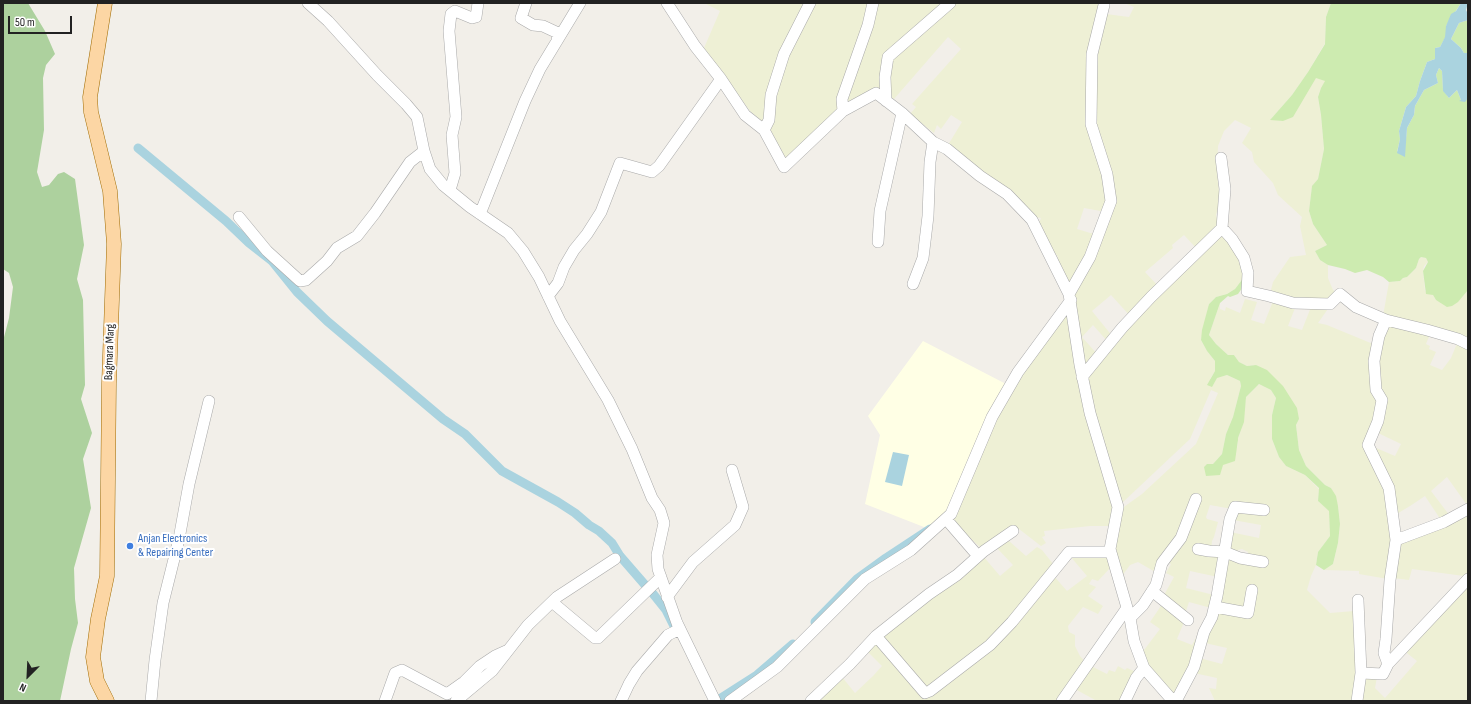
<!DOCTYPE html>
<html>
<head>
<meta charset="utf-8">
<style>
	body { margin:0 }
	#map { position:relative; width:1471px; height:704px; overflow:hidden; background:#f2efe9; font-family:"Sofia Sans Condensed",sans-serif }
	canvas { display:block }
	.frame { position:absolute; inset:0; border:4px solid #222; pointer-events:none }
	.north { position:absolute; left:8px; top:656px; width:40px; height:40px; -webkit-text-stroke:3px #fff; paint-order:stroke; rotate:204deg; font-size:11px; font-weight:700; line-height:16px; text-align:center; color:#222 }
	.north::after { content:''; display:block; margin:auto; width:14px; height:18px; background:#222; clip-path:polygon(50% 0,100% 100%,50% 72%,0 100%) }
	.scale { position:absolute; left:8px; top:16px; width:64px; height:18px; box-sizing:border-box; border:2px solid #222; border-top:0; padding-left:5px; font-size:12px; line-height:14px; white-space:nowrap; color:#222; -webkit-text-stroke:3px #fff; paint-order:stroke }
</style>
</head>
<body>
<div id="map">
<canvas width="1471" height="704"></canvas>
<div class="frame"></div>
<div class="north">N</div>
<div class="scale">50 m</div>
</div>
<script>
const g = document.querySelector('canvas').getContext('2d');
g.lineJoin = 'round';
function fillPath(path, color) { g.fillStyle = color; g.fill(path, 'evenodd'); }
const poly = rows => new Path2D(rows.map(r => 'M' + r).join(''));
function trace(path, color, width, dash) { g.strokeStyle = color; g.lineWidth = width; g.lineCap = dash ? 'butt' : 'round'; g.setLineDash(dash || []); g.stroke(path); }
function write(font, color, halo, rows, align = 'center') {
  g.font = font + ' "Sofia Sans Condensed",sans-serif'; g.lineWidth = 4; g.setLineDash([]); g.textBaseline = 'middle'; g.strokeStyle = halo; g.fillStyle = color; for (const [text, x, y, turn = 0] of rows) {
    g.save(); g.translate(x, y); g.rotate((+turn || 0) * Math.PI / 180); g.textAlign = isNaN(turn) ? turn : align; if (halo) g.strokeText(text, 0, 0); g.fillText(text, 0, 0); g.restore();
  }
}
const education = poly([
	[923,341,1006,384,947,516,929,529,865,504,880,435,868,416]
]);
const farmland = poly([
	[704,3,807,3,778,55,770,81,766,125,750,111,704,48,720,11],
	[815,3,870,3,839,110,787,162,768,125,771,108,785,58],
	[875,3,1103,3,1087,80,1106,183,1106,212,1084,208,1077,229,1097,235,1081,272,1068,284,1056,265,1058,257,1037,228,1041,218,1035,217,1020,199,948,145,962,122,951,115,941,129,937,125,934,133,910,114,916,107,912,104,961,49,948,37,894,99,883,91,869,90,851,103,846,103],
	[1124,3,1331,3,1326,17,1325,43,1308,72,1292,95,1271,119,1283,121,1316,77,1326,81,1321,88,1318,97,1321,115,1324,149,1318,179,1312,187,1309,211,1313,224,1327,245,1315,251,1320,260,1328,265,1328,278,1333,290,1339,294,1330,303,1294,301,1271,290,1273,282,1290,257,1306,255,1300,226,1302,217,1278,195,1273,183,1254,162,1252,152,1242,143,1251,128,1235,120,1224,131,1218,146,1217,173,1220,201,1216,215,1219,227,1197,249,1184,235,1172,245,1173,248,1145,272,1159,287,1131,317,1111,295,1092,311,1113,337,1108,342,1093,325,1082,337,1098,355,1084,367,1072,295,1115,200,1092,124,1096,55,1106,14,1129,17,1134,7],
	[1221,233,1243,259,1244,277,1235,289,1227,294,1216,297,1209,304,1201,340,1207,351,1215,361,1215,371,1210,379,1227,375,1240,381,1241,386,1233,417,1226,434,1222,454,1213,464,1223,465,1237,448,1238,441,1238,438,1241,430,1246,397,1259,384,1271,390,1276,398,1272,415,1272,439,1279,457,1286,466,1305,475,1319,489,1318,501,1329,510,1330,536,1318,552,1316,565,1311,576,1307,590,1330,613,1354,611,1357,670,1354,701,1215,701,1209,688,1216,689,1217,678,1194,673,1199,658,1222,664,1227,648,1205,643,1216,610,1247,611,1217,606,1227,555,1247,558,1248,552,1242,549,1238,550,1238,556,1226,551,1230,532,1259,538,1261,525,1233,520,1232,509,1210,505,1206,517,1207,519,1218,522,1214,537,1212,541,1211,550,1222,555,1218,577,1190,571,1186,588,1214,595,1211,608,1189,602,1185,614,1163,597,1174,577,1166,573,1171,564,1166,561,1157,573,1138,562,1130,565,1122,576,1114,544,1121,509,1142,494,1196,444,1218,393,1211,390,1190,439,1122,503,1102,440,1087,378,1161,290],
	[1421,257,1426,258,1428,262,1424,266,1423,271,1425,291,1433,295,1436,300,1457,302,1468,290,1468,342,1383,316,1389,282,1400,281,1403,278,1407,277,1416,268,1419,259],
	[1245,299,1257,302,1251,320,1264,324,1273,301,1295,308,1288,326,1302,330,1311,307,1330,306,1318,323,1327,325,1373,344,1381,399,1366,446,1389,489,1392,538,1388,579,1359,574,1359,571,1324,570,1333,564,1338,543,1340,524,1338,506,1331,488,1325,485,1306,466,1299,450,1296,425,1299,419,1256,365,1247,366,1239,362,1234,355,1228,355,1216,344,1209,335,1220,303,1220,309,1225,311,1226,307,1240,313],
	[1069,309,1110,482,1115,526,1090,526,1044,531,1045,536,1042,537,1046,543,1041,546,1019,529,1013,528,982,549,951,520,1005,398],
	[1386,322,1430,334,1426,344,1430,346,1429,349,1436,352,1430,365,1442,370,1451,358,1458,341,1468,346,1468,505,1467,505,1447,477,1431,491,1450,516,1441,520,1425,496,1410,506,1395,515,1369,445,1395,456,1401,444,1376,432,1379,421,1375,361],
	[1468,511,1468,573,1464,576,1412,569,1409,580,1393,578,1398,542],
	[1009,541,1026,556,1037,547,1042,550,1054,565,1003,630,927,689,880,638,983,556,1000,576,1013,565,996,547],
	[1108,554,1111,567,1098,581,1092,579,1089,584,1096,587,1088,596,1103,606,1098,614,1083,607,1068,626,1069,632,1075,635,1075,646,1080,656,1087,664,1062,701,818,701,842,677,855,693,873,676,882,666,867,651,877,640,924,698,951,678,1053,575,1067,591,1087,576,1070,556],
	[1468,581,1468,701,1359,701,1362,676,1377,677,1375,688,1385,698,1417,661,1403,650],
	[1163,603,1184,622,1177,639,1192,645,1196,638,1200,640,1195,655,1173,696,1145,664,1140,648,1144,650,1160,629,1150,622],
	[1091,666,1107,674,1109,670,1115,672,1118,666,1125,670,1127,668,1136,672,1120,701,1097,701,1075,689]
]);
const grass = poly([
	[1331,3,1461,3,1446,26,1446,36,1440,47,1435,48,1435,59,1427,62,1420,81,1416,96,1406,107,1399,131,1400,139,1397,152,1406,139,1407,128,1414,115,1415,106,1424,90,1438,83,1436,75,1439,68,1442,71,1443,90,1449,98,1457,90,1461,100,1467,99,1468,98,1468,290,1458,302,1452,306,1447,307,1436,300,1433,295,1426,294,1423,271,1428,262,1426,258,1421,257,1419,259,1416,268,1407,277,1403,278,1400,281,1389,282,1383,277,1367,270,1355,273,1345,269,1328,265,1320,260,1315,251,1327,245,1313,224,1309,211,1312,186,1318,179,1324,149,1321,115,1318,97,1321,88,1325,81,1316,78,1293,117,1283,121,1270,120,1292,95,1308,72,1325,44,1326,17],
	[1468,20,1468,53,1464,53,1461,48,1451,39,1459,23],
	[1244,277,1245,284,1238,294,1230,297,1228,296,1220,303,1209,335,1216,344,1228,355,1234,355,1239,362,1247,366,1256,365,1267,370,1283,386,1297,408,1299,419,1296,425,1299,450,1306,466,1325,485,1331,488,1336,496,1338,506,1340,524,1338,543,1333,564,1324,570,1316,565,1318,552,1330,536,1329,511,1318,501,1319,488,1305,475,1286,466,1279,457,1272,439,1272,415,1276,398,1271,390,1259,384,1246,397,1244,422,1238,438,1238,440,1235,461,1223,465,1220,475,1206,476,1204,467,1207,464,1213,464,1222,454,1226,434,1233,417,1241,386,1240,381,1227,375,1217,378,1212,387,1207,385,1215,371,1215,361,1207,351,1201,340,1202,330,1209,304,1216,297,1227,294,1235,289]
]);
const forest = poly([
	[3,3,28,3,45,31,55,54,46,65,43,78,44,130,37,172,42,187,49,185,58,174,64,172,75,179,84,245,77,279,83,300,85,385,81,399,92,433,83,459,91,508,74,568,75,599,78,623,71,649,60,701,3,701,3,341,9,318,13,287,9,273,3,269]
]);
const water = poly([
	[1461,3,1468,3,1466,10,1468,14,1468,20,1459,23,1451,39,1461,48,1464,53,1468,53,1468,98,1465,102,1459,101,1461,100,1457,90,1449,98,1443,91,1442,71,1439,68,1436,75,1438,83,1424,90,1415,106,1414,115,1407,128,1405,157,1397,153,1400,139,1399,131,1406,107,1416,96,1420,81,1427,62,1435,59,1435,48,1440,47,1445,37,1446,26,1451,14,1456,11],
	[893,452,909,455,902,486,885,482]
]);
const canal = poly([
	[138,148,226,221,249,243,272,261,297,292,327,321,443,419,465,434,502,471,558,502,575,513,589,525,599,531,612,543,620,556,646,586],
	[650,590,666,610,674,626],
	[815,622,857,579,886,558,930,529],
	[721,698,757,675,793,644]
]);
const minor = poly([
	[308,3,328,21,377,75,406,104,417,117,424,151,430,169,443,185,470,207,508,233,523,251,539,277,560,321,608,400,632,449,652,498,660,510,664,523,657,555,658,569,677,623,715,701],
	[526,3,521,18,533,25,543,26,558,33,557,41],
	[667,3,695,46,721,79],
	[886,101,885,77,888,57,950,3],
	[843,111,842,99,868,25,873,3],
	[764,130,769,120,771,95,784,54,810,3],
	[1221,158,1225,189,1222,228],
	[450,190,455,173,452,135,456,117,449,31,451,14,455,11,472,18,476,17,478,3],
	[480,214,525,101,540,69,580,3],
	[239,217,267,251,300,281,306,280,327,261,337,248,357,236,375,213,410,162,424,151],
	[878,242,880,211,902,113],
	[913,284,923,258,926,233,928,216,930,162,933,142],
	[1069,294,1090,257,1111,201,1107,174,1091,124,1092,54,1104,5],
	[548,296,558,283,564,267,574,250,587,234,601,212,620,163,652,172,659,166,721,79,745,115,764,130,784,167,843,111,876,93,902,113,933,142,947,149,980,176,1007,194,1032,220,1069,294,1080,365,1090,413,1118,507,1110,549,1130,618,1134,641,1144,668,1173,701],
	[1082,377,1122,328,1151,297,1222,228,1232,239,1244,258,1248,273,1247,291,1269,296,1293,303,1330,304,1340,294,1356,307,1386,320],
	[946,519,978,556],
	[1396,540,1389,488,1368,445,1378,421,1382,400,1376,390,1374,361,1379,336,1386,320,1427,330,1458,339,1468,344],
	[1198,549,1209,551,1225,552,1240,558,1263,562],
	[1152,591,1188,620],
	[667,597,693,562,735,525,743,507,732,470],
	[552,602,595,638,598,638,661,577],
	[1215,607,1248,613,1252,590],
	[1130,618,1143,605,1156,585,1162,563,1181,538,1196,499],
	[876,636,925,693,930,691,990,645,1012,622,1069,552,1111,552],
	[1388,664,1468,579],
	[1361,673,1383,674,1388,664,1384,653,1386,639,1390,580,1396,540,1444,522,1468,509],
	[151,701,155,660,163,603,179,539,189,484,209,401],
	[385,701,395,673,402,670,447,694,464,682,480,666,495,656,506,651],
	[456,701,492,671,528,625,557,597,615,559],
	[621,701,629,684,637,671,668,635,680,629],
	[730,701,777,667,865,579,911,550,951,514,992,417,1018,372,1071,300],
	[811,701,850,664,876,636,929,594,957,575,984,551,1013,531],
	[1062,701,1127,608],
	[1125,701,1136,678,1144,668],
	[1176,701,1194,667,1204,632,1212,617,1217,596,1230,519,1235,507,1264,510],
	[1357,701,1361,673,1358,600]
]);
const major = poly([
	[105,3,90,97,91,112,110,191,114,244,109,383,107,576,98,619,93,657,97,681,107,701]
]);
const markers = [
	[130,546,4,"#3f7fe0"]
];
const streetNames = [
	["Bagmara Marg",110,352,-88]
];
const shopNames = [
	["Anjan Electronics",138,539],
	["& Repairing Center",138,553]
];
fillPath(education, '#ffffe5');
fillPath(farmland, '#eef0d5');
fillPath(grass, '#cdebb0');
fillPath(forest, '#add19e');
fillPath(water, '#aad3df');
trace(canal, '#aad3df', 9);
trace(minor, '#a9a9a9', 12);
trace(major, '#a06b00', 15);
trace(minor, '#fff', 11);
trace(major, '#fcd6a4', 14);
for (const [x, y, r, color] of markers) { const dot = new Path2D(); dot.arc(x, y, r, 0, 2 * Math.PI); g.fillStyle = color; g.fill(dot); trace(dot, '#fff', 1.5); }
write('12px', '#222', '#fff', streetNames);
write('12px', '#366cbe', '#fff', shopNames, 'left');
</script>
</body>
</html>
